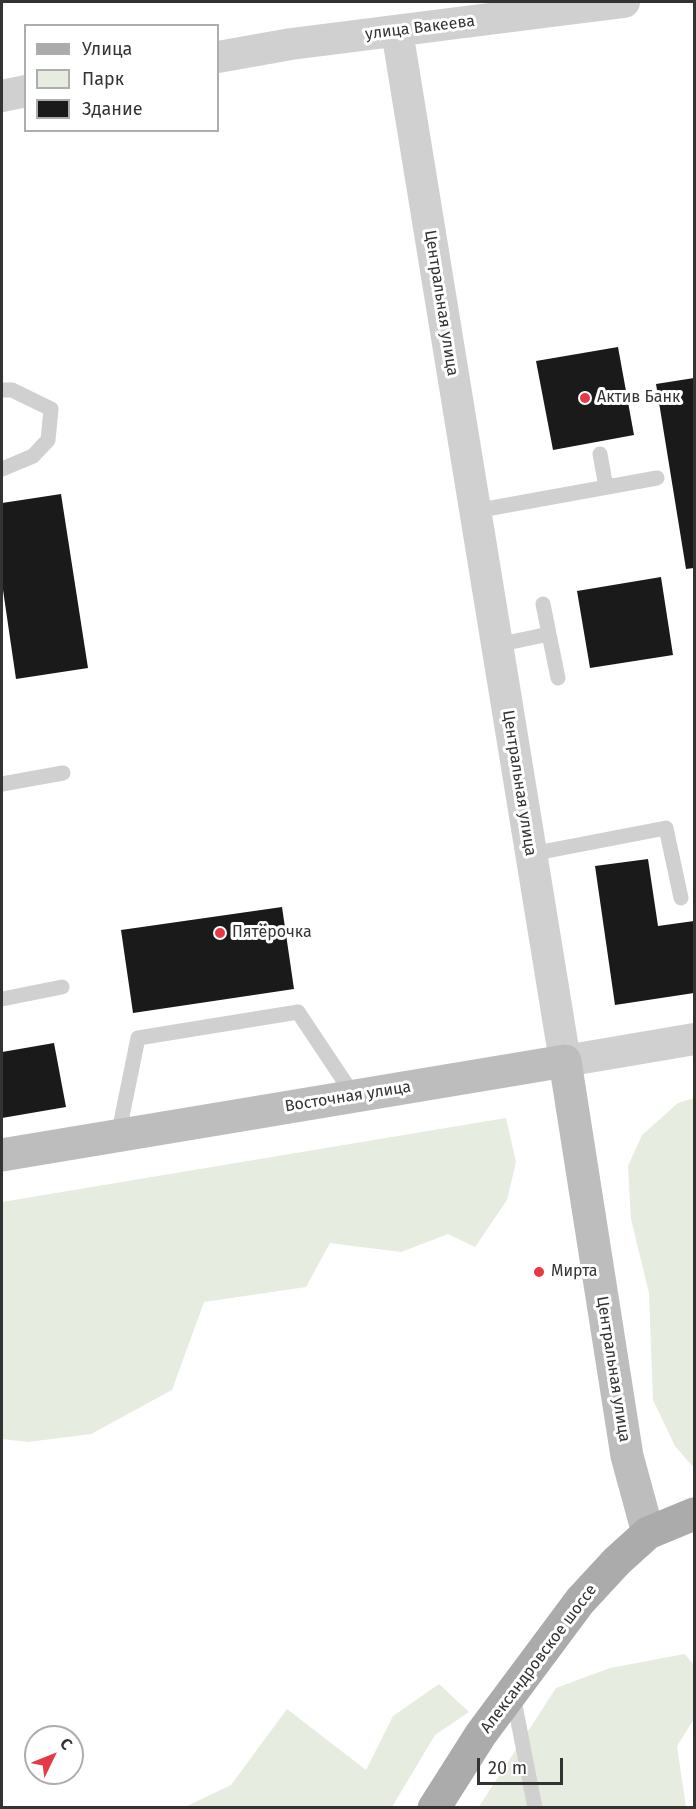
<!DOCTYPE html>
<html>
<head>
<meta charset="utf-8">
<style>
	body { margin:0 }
	#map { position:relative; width:696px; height:1809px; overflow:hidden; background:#fff; font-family:"Fira Sans",sans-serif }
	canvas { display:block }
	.frame { position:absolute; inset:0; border:3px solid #333; pointer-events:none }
	.legend { position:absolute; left:24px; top:24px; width:195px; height:108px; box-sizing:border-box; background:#fff; border:2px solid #adadad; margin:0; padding:8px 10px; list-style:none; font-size:18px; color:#333 }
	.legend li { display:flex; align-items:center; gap:12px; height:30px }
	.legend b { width:30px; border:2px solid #adadad }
	.north { position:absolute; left:24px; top:1725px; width:60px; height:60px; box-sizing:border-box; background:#fff; border:2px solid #adadad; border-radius:50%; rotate:47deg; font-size:16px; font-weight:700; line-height:24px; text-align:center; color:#333 }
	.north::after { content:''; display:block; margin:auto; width:21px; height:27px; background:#e63946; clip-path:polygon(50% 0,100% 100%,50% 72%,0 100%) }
	.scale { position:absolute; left:477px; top:1758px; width:86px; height:27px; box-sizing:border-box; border:3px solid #333; border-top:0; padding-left:8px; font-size:18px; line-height:21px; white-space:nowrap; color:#333; -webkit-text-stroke:4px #fff; paint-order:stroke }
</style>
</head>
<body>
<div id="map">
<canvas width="696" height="1809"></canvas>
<div class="frame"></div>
<ul class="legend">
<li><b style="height:8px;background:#ababab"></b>Улица</li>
<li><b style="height:16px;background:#e6ecdf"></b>Парк</li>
<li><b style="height:16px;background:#1a1a1a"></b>Здание</li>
</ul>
<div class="north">С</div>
<div class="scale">20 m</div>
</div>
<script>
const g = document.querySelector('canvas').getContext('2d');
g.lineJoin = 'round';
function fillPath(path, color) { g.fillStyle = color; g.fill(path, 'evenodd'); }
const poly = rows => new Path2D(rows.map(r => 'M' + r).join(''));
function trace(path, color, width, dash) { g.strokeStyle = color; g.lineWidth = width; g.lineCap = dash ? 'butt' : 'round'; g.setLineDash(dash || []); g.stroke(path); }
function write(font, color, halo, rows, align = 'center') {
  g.font = font + ' "Fira Sans",sans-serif'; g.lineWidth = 6; g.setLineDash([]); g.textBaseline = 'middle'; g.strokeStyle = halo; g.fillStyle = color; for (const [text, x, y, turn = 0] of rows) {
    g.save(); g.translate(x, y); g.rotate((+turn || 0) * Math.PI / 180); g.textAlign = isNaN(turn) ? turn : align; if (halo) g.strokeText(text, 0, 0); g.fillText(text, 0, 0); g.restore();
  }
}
const green = poly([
	[694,1098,694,1468,675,1446,653,1400,649,1293,631,1219,628,1166,642,1135,678,1103],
	[506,1118,516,1162,507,1200,475,1247,448,1234,401,1252,330,1243,306,1287,204,1302,172,1390,91,1434,28,1442,2,1439,2,1202],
	[685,1654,694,1665,694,1719,677,1746,686,1807,478,1808,556,1688,610,1668],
	[439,1684,469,1712,435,1735,392,1807,185,1807,231,1785,287,1709,366,1770,393,1716]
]);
const building = poly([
	[618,347,634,435,553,450,536,361],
	[694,378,694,568,686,569,656,384],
	[61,494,88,668,16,679,2,583,2,503],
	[661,577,673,655,590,668,577,591],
	[648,859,658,926,694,921,694,993,615,1005,595,866],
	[282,907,294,989,133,1013,121,930],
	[54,1043,66,1107,2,1118,2,1052]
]);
const lane = poly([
	[2,390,12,390,51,409,48,440,33,456,2,469],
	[600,454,606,487],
	[475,511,657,478],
	[543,604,549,634],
	[497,645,549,634,558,678],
	[2,784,63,773],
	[531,854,666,828,681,898],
	[2,999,62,987],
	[118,1136,138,1038,298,1012,354,1096],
	[513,1695,535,1808]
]);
const street = poly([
	[397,31,565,1061,694,1039],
	[218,57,291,44,624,2],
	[2,96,26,91]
]);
const secondary = poly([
	[2,1155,565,1061,627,1456,648,1533]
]);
const primary = poly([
	[434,1808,481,1734,580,1601,617,1561,648,1533,694,1514]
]);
const markers = [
	[585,398,6,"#e63946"],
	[220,933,6,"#e63946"],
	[539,1272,6,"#e63946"]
];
const streetNames = [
	["улица Вакеева",420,28,-7],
	["Центральная улица",441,303,81],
	["Центральная улица",519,783,81],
	["Восточная улица",348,1097,-9],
	["Центральная улица",613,1369,81],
	["Александровское шоссе",539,1659,-53]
];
const poiNames = [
	["Актив Банк",597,398],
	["Пятёрочка",232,933],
	["Мирта",551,1272]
];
fillPath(green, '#e6ecdf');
fillPath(building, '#1a1a1a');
trace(lane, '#d0d0d0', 15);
trace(street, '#d0d0d0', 32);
trace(secondary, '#bdbdbd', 33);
trace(primary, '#ababab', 33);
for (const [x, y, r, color] of markers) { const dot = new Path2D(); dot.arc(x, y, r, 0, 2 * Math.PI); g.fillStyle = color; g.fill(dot); trace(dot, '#fff', 2); }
write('16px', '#333', '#fff', streetNames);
write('16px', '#333', '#fff', poiNames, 'left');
</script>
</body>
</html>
